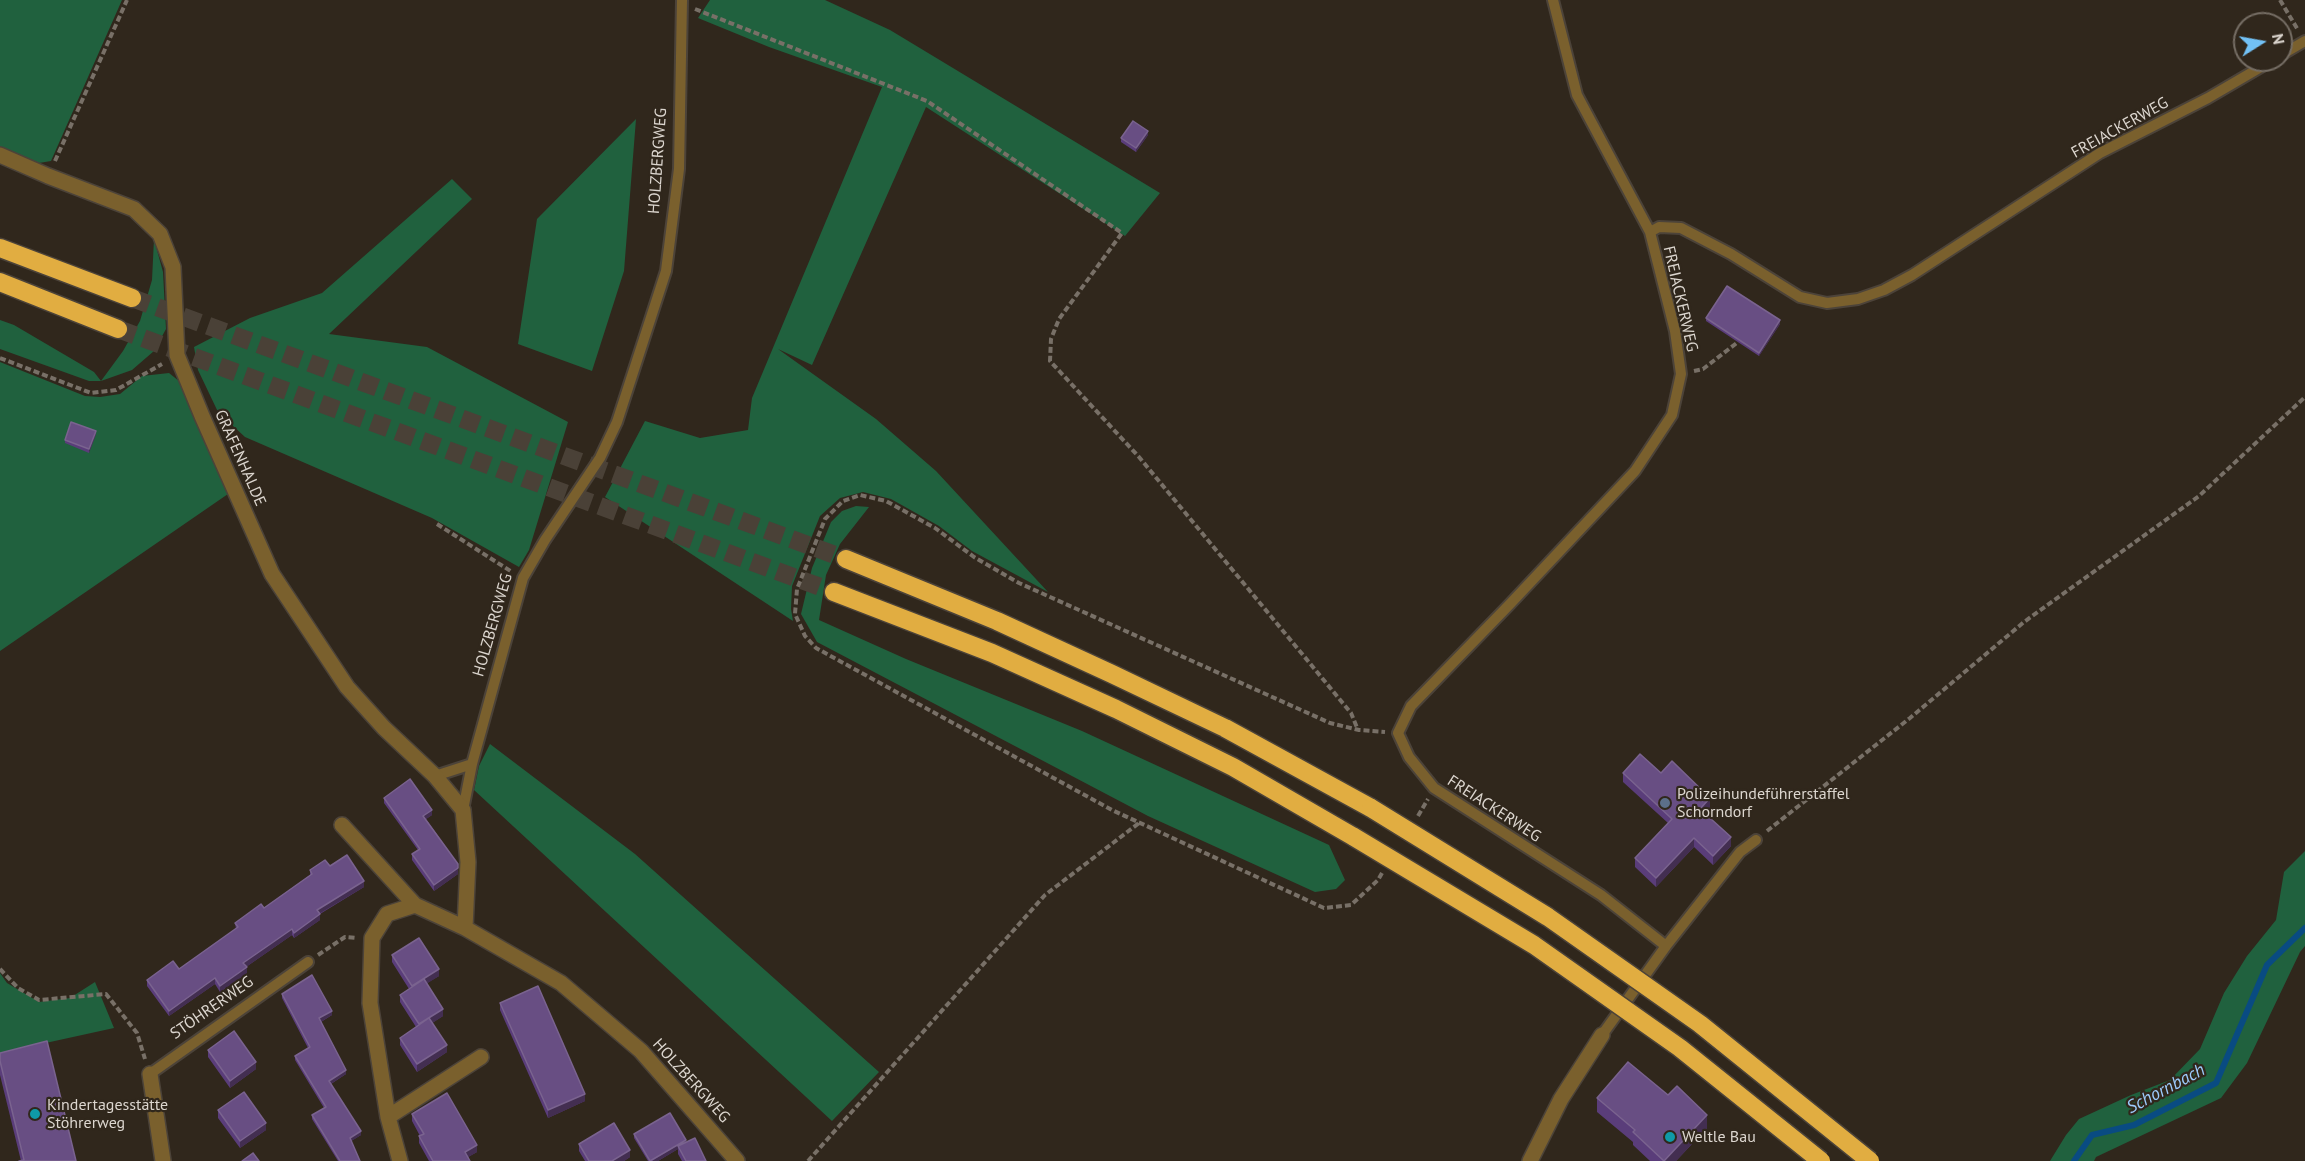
<!DOCTYPE html>
<html>
<head>
<meta charset="utf-8">
<style>
	body { margin:0 }
	#map { position:relative; width:2305px; height:1161px; overflow:hidden; background:#30271c; font-family:"PT Sans",sans-serif }
	canvas { display:block }
	.north { position:absolute; left:2233px; top:12px; width:60px; height:60px; box-sizing:border-box; background:#30271c; border:2px solid #756d64; border-radius:50%; rotate:79deg; font-size:16px; font-weight:700; line-height:24px; text-align:center; color:#dcd6cf }
	.north::after { content:''; display:block; margin:auto; width:21px; height:27px; background:#72c1f5; clip-path:polygon(50% 0,100% 100%,50% 72%,0 100%) }
</style>
</head>
<body>
<div id="map">
<canvas width="2305" height="1161"></canvas>
<div class="north">N</div>
</div>
<script>
const g = document.querySelector('canvas').getContext('2d');
g.lineJoin = 'round';
function fillPath(path, color) { g.fillStyle = color; g.fill(path, 'evenodd'); }
const poly = rows => new Path2D(rows.map(r => 'M' + r).join(''));
function trace(path, color, width, dash) { g.strokeStyle = color; g.lineWidth = width; g.lineCap = dash ? 'butt' : 'round'; g.setLineDash(dash || []); g.stroke(path); }
function write(font, color, halo, rows, align = 'center') {
  g.font = font + ' "PT Sans",sans-serif'; g.lineWidth = 4.5; g.setLineDash([]); g.textBaseline = 'middle'; g.strokeStyle = halo; g.fillStyle = color; for (const [text, x, y, turn = 0] of rows) {
    g.save(); g.translate(x, y); g.rotate((+turn || 0) * Math.PI / 180); g.textAlign = isNaN(turn) ? turn : align; if (halo) g.strokeText(text, 0, 0); g.fillText(text, 0, 0); g.restore();
  }
}
const green = poly([
	[0,0,122,0,51,161,39,163,0,147],
	[710,0,825,0,890,30,1160,193,1125,236,926,107,812,365,778,349,876,419,936,471,1048,592,972,551,939,526,891,499,863,492,840,498,820,516,792,586,791,609,793,621,605,497,645,421,700,438,748,430,752,398,882,87,769,47,698,18],
	[636,119,624,271,592,371,518,344,537,219],
	[452,179,472,199,329,334,427,347,568,422,529,550,519,567,432,518,245,437,218,412,198,370,194,347,250,318,322,293],
	[154,239,163,272,166,329,154,351,132,370,101,381,89,381,0,349,0,320,14,325,94,372,101,381,123,351,140,321,152,280],
	[0,362,85,396,100,397,120,394,142,376,169,373,179,381,228,494,0,651],
	[856,506,869,507,840,544,826,575,819,620,906,659,1082,731,1329,845,1345,880,1336,889,1315,892,1148,816,817,642,801,614,812,568,831,522,842,511],
	[490,744,635,854,879,1072,832,1121,474,790,479,766],
	[2305,851,2305,946,2300,952,2247,1063,2221,1098,2096,1157,2094,1161,2050,1161,2066,1135,2079,1119,2131,1095,2170,1080,2200,1049,2224,993,2247,956,2276,920,2284,872],
	[0,973,7,983,39,1002,70,998,95,982,114,1028,0,1053]
]);
const stream = poly([
	[2074,1161,2092,1135,2134,1125,2216,1083,2267,965,2305,928]
]);
const highwayTunnel = poly([
	[132,298,846,559],
	[118,329,834,592]
]);
const path = poly([
	[2280,0,2298,30],
	[695,9,927,101,1122,233,1059,319,1051,339,1050,361,1139,457,1351,713,1358,730],
	[55,161,127,0],
	[0,358,91,393,116,390,162,364],
	[1694,371,1703,369,1738,342],
	[437,524,512,572],
	[1418,816,1428,799],
	[1767,831,1910,718,2024,622,2199,496,2305,397],
	[1382,873,1378,880,1351,905,1324,908,1112,810,816,648,805,636,795,614,797,589,825,519,843,501,860,495,886,501,935,528,974,557,1019,583,1330,723,1359,730,1385,732],
	[318,955,345,937,356,938],
	[0,969,18,988,39,1000,106,994,137,1033,145,1059],
	[808,1161,1045,895,1139,823]
]);
const lane = poly([
	[1553,0,1577,95,1650,232,1675,331,1681,374,1672,415,1635,471,1510,604,1411,706,1398,733,1409,757,1434,788,1601,895,1666,946,1602,1035],
	[2281,55,2305,41],
	[1650,232,1659,227,1681,228,1731,254,1800,297,1827,303,1858,299,1884,290,1912,275,2100,153,2208,98,2273,60],
	[435,776,472,764],
	[463,810,472,764,523,578,545,540,600,458,617,422,666,271,679,169,682,0],
	[1666,946,1740,852,1756,840],
	[150,1074,308,962]
]);
const street = poly([
	[0,155,48,176,134,209,160,234,173,267,177,355,202,416,272,574,347,687,384,728,435,776,463,810,468,862,465,928,561,983,641,1051,737,1161],
	[342,825,415,905],
	[150,1074,163,1161],
	[388,1117,481,1057],
	[400,1161,388,1117,370,1003,372,938,387,914,415,905,465,928],
	[1530,1161,1561,1099,1602,1035]
]);
const highway = poly([
	[0,248,132,298],
	[0,282,118,329],
	[846,559,997,621,1112,674,1225,728,1371,808],
	[834,592,992,653,1116,709,1233,767,1354,837]
]);
const highwayBridge = poly([
	[1371,808,1548,917,1700,1024,1870,1161],
	[1354,837,1534,945,1680,1048,1821,1161]
]);
const wall = poly([
	[1148,135,1136,152,1121,142,1121,138],
	[1706,318,1780,324,1759,356,1706,321],
	[96,434,89,453,65,443,65,440],
	[1623,773,1661,773,1710,807,1705,813,1731,846,1713,865,1694,847,1656,887,1635,867,1635,858,1668,823,1623,782],
	[384,798,432,815,426,819,458,864,458,874,434,891,412,860,412,854,418,850,384,803],
	[330,866,364,887,320,914,320,920,294,938,292,935,246,967,247,973,220,992,215,984,169,1016,147,986,147,980,179,969,236,929,235,923,264,908,310,875,310,870],
	[392,955,439,976,427,983,443,1016,432,1023,447,1052,417,1072,400,1045,400,1038,416,1027,400,1002,400,995,409,989,392,962],
	[282,994,332,1015,321,1022,346,1074,331,1084,361,1135,351,1141,360,1161,338,1161,312,1119,312,1115,324,1108,295,1060,295,1056,308,1048,282,998],
	[500,1003,585,1101,548,1118,500,1010],
	[208,1050,256,1069,230,1088,208,1057],
	[0,1053,76,1161,21,1161,0,1075],
	[1597,1098,1707,1128,1676,1161,1650,1161,1633,1145,1633,1142,1597,1112],
	[218,1110,266,1130,240,1148,218,1118],
	[412,1114,477,1152,468,1157,470,1161,429,1161,419,1143,419,1136,420,1136,412,1121],
	[634,1134,686,1142,706,1161,682,1161,678,1154,678,1149,658,1161,648,1161,634,1138],
	[579,1144,630,1157,624,1161,585,1161,579,1151]
]);
const shadedWall = poly([
	[1148,131,1148,135,1136,152,1136,148],
	[1780,320,1780,324,1759,356,1759,353],
	[96,431,96,434,89,453,89,449],
	[1710,798,1710,807,1700,818,1700,809],
	[432,810,432,815,423,821,423,816],
	[1731,837,1731,846,1713,865,1713,856],
	[1694,838,1694,847,1656,887,1656,878],
	[458,868,458,874,434,891,434,885],
	[364,881,364,887,317,915,317,910],
	[320,914,320,920,294,938,294,933],
	[292,929,292,935,243,969,243,963],
	[247,967,247,973,220,992,220,986],
	[439,969,439,976,412,993,412,986],
	[215,978,215,984,169,1016,169,1011],
	[443,1009,443,1016,419,1032,419,1024],
	[332,1011,332,1015,319,1023,319,1018],
	[447,1045,447,1052,417,1072,417,1064],
	[256,1062,256,1069,230,1088,230,1081],
	[346,1070,346,1074,329,1085,329,1081],
	[585,1094,585,1101,548,1118,548,1110],
	[1707,1115,1707,1128,1676,1161,1664,1161],
	[266,1123,266,1130,240,1148,240,1141],
	[361,1131,361,1135,350,1142,350,1138],
	[686,1140,686,1144,678,1146,678,1149,658,1161,652,1161],
	[477,1145,477,1152,465,1159,465,1152],
	[630,1150,630,1157,624,1161,612,1161]
]);
const building = poly([
	[1133,121,1148,131,1136,148,1121,138,1133,121],
	[1727,286,1780,320,1759,353,1706,318,1727,286],
	[71,422,96,431,89,449,65,440,71,422],
	[1640,754,1661,773,1672,761,1710,798,1700,809,1731,837,1713,856,1694,838,1656,878,1635,858,1672,819,1623,773,1640,754],
	[410,779,432,810,423,816,458,864,458,868,434,885,412,854,420,849,384,798,410,779],
	[347,855,364,881,317,910,320,914,294,933,292,929,243,963,247,967,220,986,215,978,169,1011,147,980,173,961,179,969,238,927,235,923,261,904,264,908,312,874,310,870,325,860,330,866,347,855],
	[419,938,439,969,412,986,392,955,419,938],
	[312,975,332,1011,319,1018,346,1070,329,1081,361,1131,350,1138,360,1161,340,1161,312,1115,326,1107,295,1056,310,1047,282,994,312,975],
	[424,979,443,1009,419,1024,400,995,424,979],
	[538,986,585,1094,548,1110,500,1003,538,986],
	[429,1018,447,1045,417,1064,400,1038,429,1018],
	[234,1031,256,1062,230,1081,208,1050,234,1031],
	[47,1041,76,1161,19,1161,24,1160,0,1061,0,1053,47,1041],
	[1628,1062,1668,1095,1677,1086,1707,1115,1664,1161,1633,1132,1635,1130,1597,1098,1628,1062],
	[244,1092,266,1123,240,1141,218,1110,244,1092],
	[447,1093,477,1145,465,1152,470,1161,433,1161,419,1136,424,1134,412,1114,447,1093],
	[670,1113,686,1140,650,1161,634,1134,670,1113],
	[614,1123,630,1150,612,1161,589,1161,579,1144,614,1123],
	[695,1138,706,1161,686,1161,678,1146,695,1138],
	[253,1153,259,1161,242,1161,253,1153]
]);
const markers = [
	[1665,803,6,"#5c6f8a"],
	[35,1114,6,"#0f9aa8"],
	[1670,1137,6,"#0f9aa8"]
];
const streetNames = [
	["FREIACKERWEG",2120,128,-29],
	["HOLZBERGWEG",658,161,-86],
	["FREIACKERWEG",1680,299,77],
	["GRAFENHALDE",240,458,66],
	["HOLZBERGWEG",493,625,-74],
	["FREIACKERWEG",1494,809,33],
	["STÖHRERWEG",212,1008,-35],
	["HOLZBERGWEG",691,1081,48]
];
const poiNames = [
	["Polizeihundeführerstaffel",1677,794],
	["Schorndorf",1677,812],
	["Kindertagesstätte",47,1105],
	["Stöhrerweg",47,1123],
	["Weltle Bau",1682,1137]
];
const waterNames = [
	["Schornbach",2166,1089,-28]
];
fillPath(green, '#20613e');
trace(stream, '#094b82', 6);
trace(highwayTunnel, '#4a4137', 18, [18, 9]);
trace(lane, '#4c4339', 14);
trace(street, '#4c4339', 18);
trace(highway, '#4c4339', 21);
trace(path, '#787067', 4, [6, 3]);
trace(lane, '#7a602d', 10);
trace(street, '#7a602d', 15);
trace(highway, '#e1ad41', 18);
trace(highwayBridge, '#4c4339', 21, []);
trace(highwayBridge, '#e1ad41', 18);
fillPath(wall, '#5a3d7a');
fillPath(shadedWall, '#432e51');
fillPath(building, '#684e83');
trace(building, '#7a638f', 1.5);
for (const [x, y, r, color] of markers) { const dot = new Path2D(); dot.arc(x, y, r, 0, 2 * Math.PI); g.fillStyle = color; g.fill(dot); trace(dot, '#30271c', 2); }
write('16px', '#dcd6cf', '#30271c', streetNames);
write('16px', '#dcd6cf', '#30271c', poiNames, 'left');
write('italic 18px', '#9dcbfc', '#30271c', waterNames);
</script>
</body>
</html>
